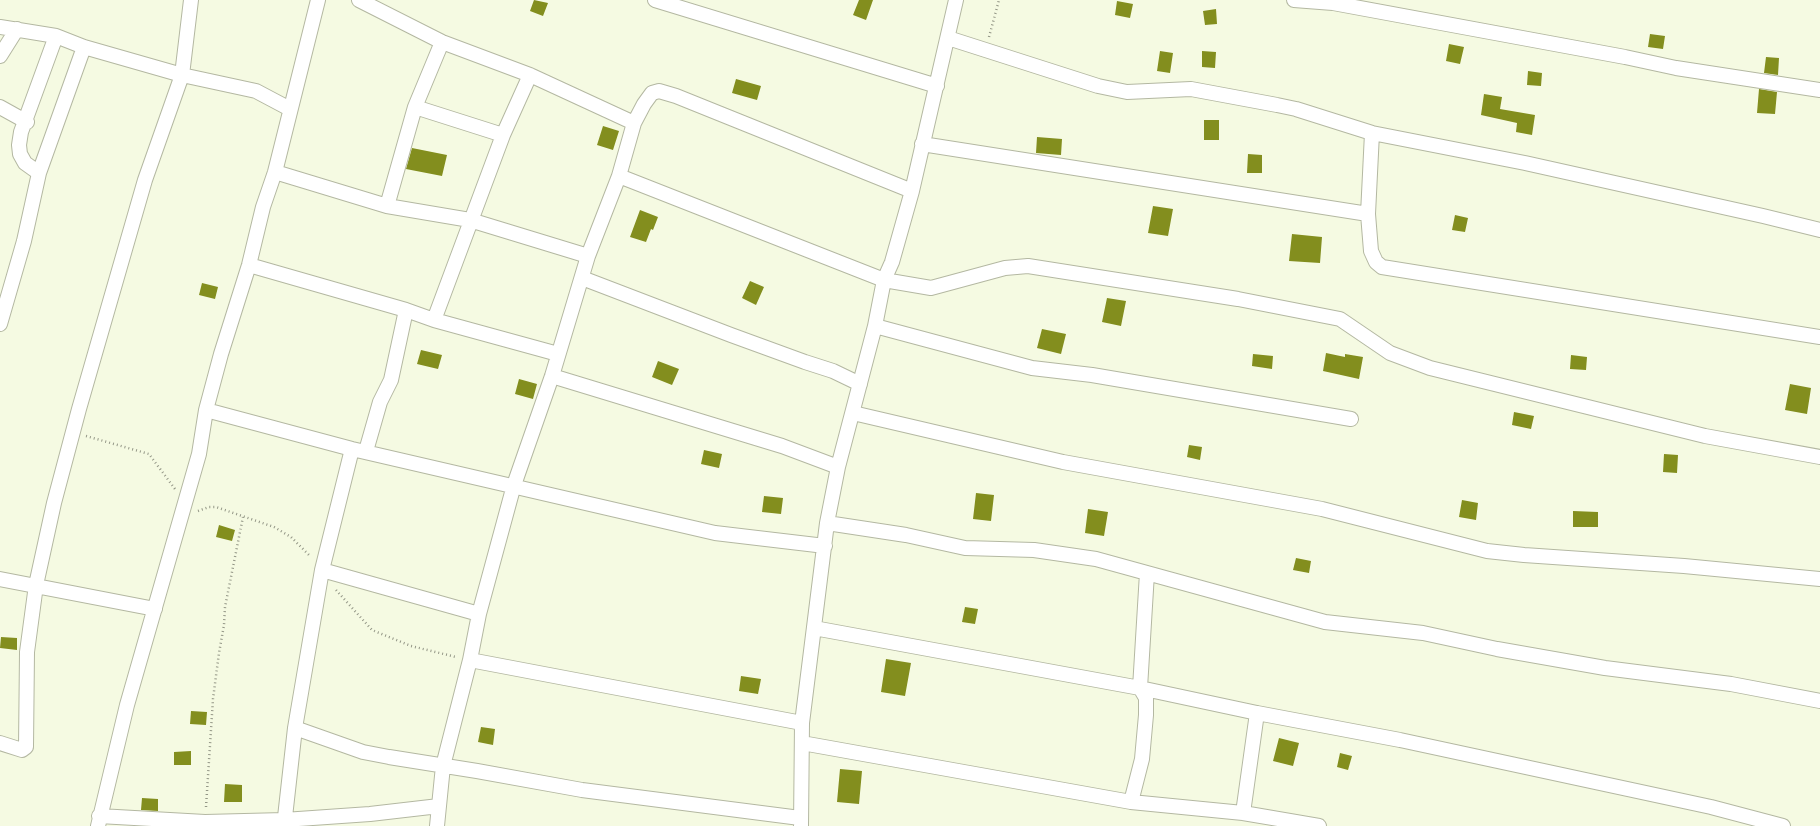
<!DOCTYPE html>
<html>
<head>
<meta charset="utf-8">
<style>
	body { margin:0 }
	canvas { display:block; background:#f5fae2 }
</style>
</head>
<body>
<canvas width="1820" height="826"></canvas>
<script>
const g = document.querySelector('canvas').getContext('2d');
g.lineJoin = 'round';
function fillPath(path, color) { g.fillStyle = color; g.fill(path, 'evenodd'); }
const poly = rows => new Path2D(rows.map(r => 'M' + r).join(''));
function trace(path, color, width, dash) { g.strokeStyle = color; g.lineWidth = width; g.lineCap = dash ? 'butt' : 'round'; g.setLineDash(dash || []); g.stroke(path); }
const building = poly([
	[534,0,548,3,543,16,530,11],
	[859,0,873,0,866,20,853,15],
	[1117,1,1133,4,1130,18,1115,15],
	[1216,9,1217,24,1205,25,1203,11],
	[1650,34,1665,36,1663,49,1648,47],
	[1449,44,1464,47,1460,64,1446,61],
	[1160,51,1173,53,1170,73,1157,71],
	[1202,51,1216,52,1215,68,1202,67],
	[1766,57,1779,58,1778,75,1764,73],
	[1528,71,1542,73,1541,86,1527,85],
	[736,79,761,86,757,100,732,93],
	[1759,89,1777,92,1775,114,1757,113],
	[1484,94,1502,97,1500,109,1535,115,1532,135,1516,132,1517,123,1481,115],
	[1204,120,1219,120,1219,140,1204,140],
	[603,126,619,131,613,150,597,145],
	[1037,137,1062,139,1061,155,1036,153],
	[412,148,447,155,442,176,406,169],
	[1248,154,1262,155,1262,173,1247,173],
	[1153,206,1173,209,1168,236,1148,233],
	[640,210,658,217,653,230,651,229,646,242,630,237],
	[1455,215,1468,218,1465,232,1452,230],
	[1292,234,1322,237,1320,263,1289,261],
	[750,281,764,287,756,305,742,298],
	[202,283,218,287,215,299,199,295],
	[1107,298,1126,301,1121,326,1102,322],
	[1042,329,1066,334,1061,354,1037,348],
	[421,350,442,355,438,369,417,364],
	[1326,353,1345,357,1345,354,1363,357,1359,379,1323,371],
	[1253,354,1273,356,1272,369,1252,366],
	[1571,355,1587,357,1586,370,1570,369],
	[658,361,679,369,672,385,652,377],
	[519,379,537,384,533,399,515,394],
	[1790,384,1811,388,1807,414,1785,410],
	[1514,412,1534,416,1531,429,1512,425],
	[1189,445,1202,447,1200,460,1187,457],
	[704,450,722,454,719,468,701,464],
	[1664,454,1678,455,1677,473,1663,472],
	[976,493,994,495,991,521,973,519],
	[764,496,783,498,781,514,762,512],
	[1462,500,1478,503,1476,520,1459,517],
	[1088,509,1108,512,1104,536,1085,533],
	[1573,511,1598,512,1598,527,1573,527],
	[219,525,235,530,232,541,216,537],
	[1296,558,1311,561,1309,573,1293,570],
	[965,607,978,609,975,624,962,622],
	[1,637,17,638,17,650,0,648],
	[886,659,911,663,905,696,881,692],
	[741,676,761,679,758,694,739,691],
	[191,711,207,712,206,725,190,724],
	[481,727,495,729,493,745,478,742],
	[1279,738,1299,743,1293,766,1273,761],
	[191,751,191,765,174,765,174,752],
	[1340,753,1352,756,1348,770,1337,767],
	[840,769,862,771,859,804,837,802],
	[225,784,242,785,242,802,224,802],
	[142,798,158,799,158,811,141,810]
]);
const path = poly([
	[989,37,999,0],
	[86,436,149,454,175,489],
	[198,511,209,507,216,507,274,527,291,537,310,556],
	[336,590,372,630,411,646,456,657],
	[206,807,213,699,219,653,224,625,225,607,243,517]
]);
const street = poly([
	[359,0,442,42,530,75,634,123],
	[655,0,937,86],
	[1294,0,1333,3,1625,57,1676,68,1820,90],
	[0,27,56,36,84,47,182,75,256,91,290,109],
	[948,38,1098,86,1127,92,1191,89,1277,105,1296,109,1372,133,1525,163,1763,216,1820,230],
	[0,56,17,29],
	[0,107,27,122],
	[415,107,503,135],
	[1372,133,1368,214,1371,251,1376,262,1382,267,1820,337],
	[922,144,1368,214],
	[275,172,387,206,470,220,588,256],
	[39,173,25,163,20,154,19,145,21,132,56,36],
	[619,176,634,123,644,104,652,93,659,91,676,96,912,191],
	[387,206,415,107,442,42],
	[249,265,406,310,434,320,558,354],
	[582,278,731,335,805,362,833,371,860,384],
	[434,320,503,135,530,75],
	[0,324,24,241,39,173,84,47],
	[875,326,1032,368,1092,375,1351,419],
	[552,376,782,446,838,467],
	[206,410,352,449,715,533,825,546],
	[853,413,1063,462,1322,509,1487,551,1524,555,1684,566,1820,579],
	[366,451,380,402,391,380,406,310],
	[827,523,906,535,965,548,1034,550,1096,559,1325,622,1423,633,1497,649,1605,668,1731,684,1820,701],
	[322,570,479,614],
	[0,579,155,609],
	[814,628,1140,688,1257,713,1400,740,1711,807,1783,826],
	[802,723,470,660,479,614,514,485,552,376,588,256,619,176,884,280,931,288,1005,268,1028,266,1238,299,1340,319,1390,353,1430,368,1705,436,1820,457],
	[295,728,363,752,389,757,477,771,582,790,800,818],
	[0,743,22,750,26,747,27,652,36,585,54,503,79,409,145,180,182,75,191,0],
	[802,743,1131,802,1243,813,1319,826],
	[1131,802,1142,759,1146,715,1146,698,1140,688,1147,573],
	[1243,813,1257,713],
	[99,816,205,822,284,820,370,814,439,806],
	[98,826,127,705,199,454,206,410,221,354,249,265,263,207,275,172,318,0],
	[284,826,295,728,322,570,352,449],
	[437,826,443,766,470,660],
	[801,826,802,723,827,523,838,467,875,326,884,280,892,262,912,191,956,0]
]);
fillPath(building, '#838e1e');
trace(street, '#b4b8a2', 16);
trace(path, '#949787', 2.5, [1, 3]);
trace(street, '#fff', 14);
</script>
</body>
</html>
